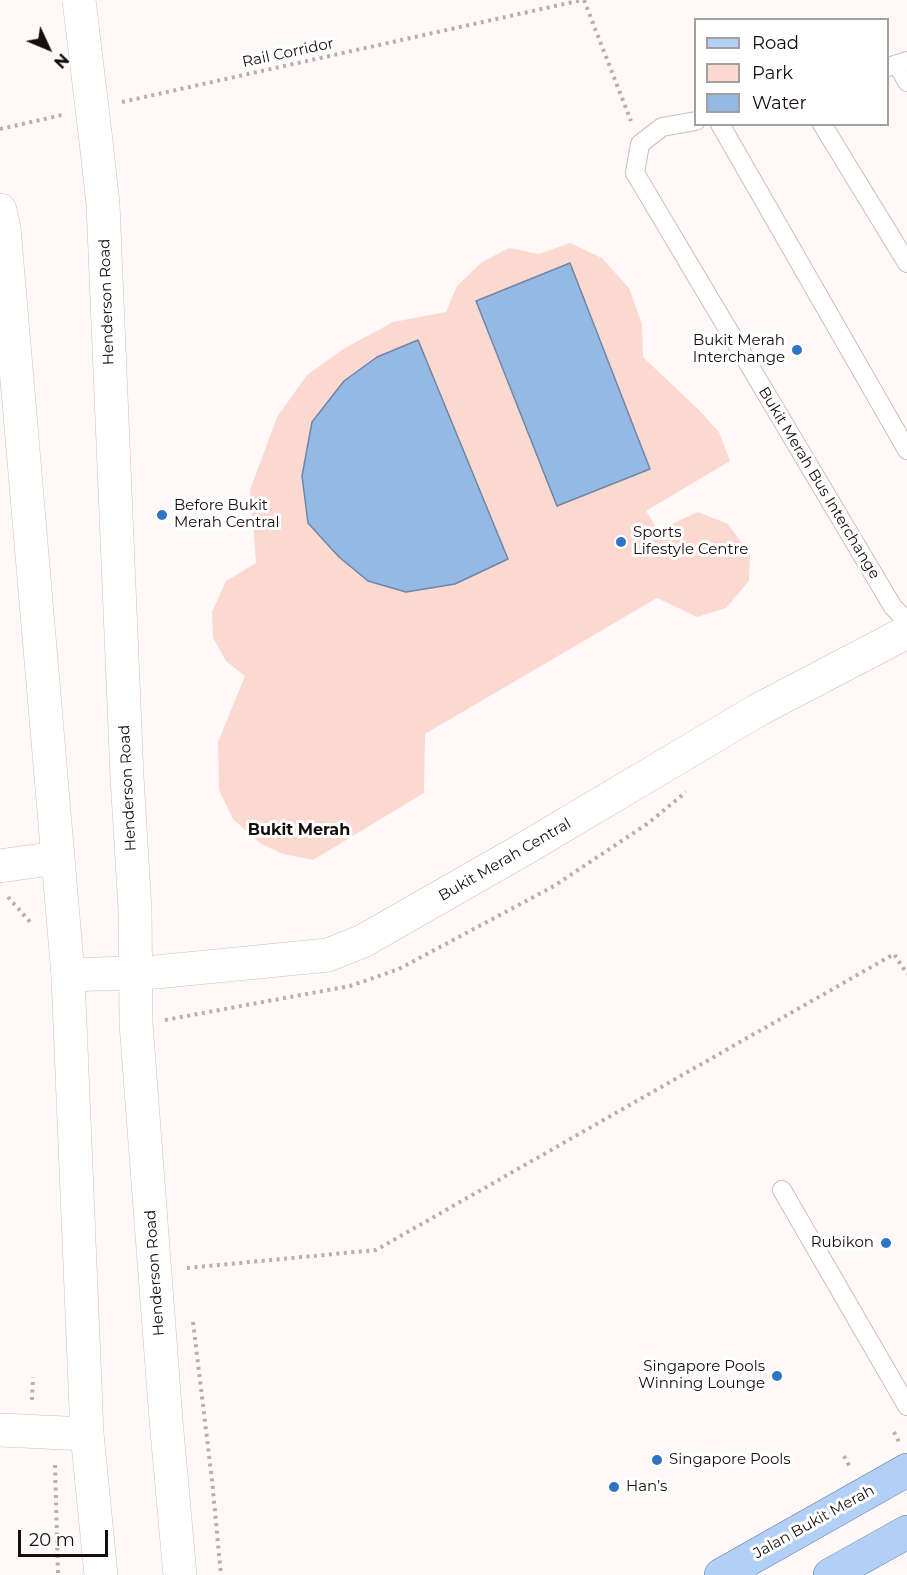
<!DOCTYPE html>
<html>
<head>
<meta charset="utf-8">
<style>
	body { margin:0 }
	#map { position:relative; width:907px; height:1575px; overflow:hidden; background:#fef9f8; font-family:Montserrat,sans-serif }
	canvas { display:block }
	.legend { position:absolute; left:694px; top:18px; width:195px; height:108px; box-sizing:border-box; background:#fff; border:2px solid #a29f9e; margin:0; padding:8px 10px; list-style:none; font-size:18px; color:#160e0d }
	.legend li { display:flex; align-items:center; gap:12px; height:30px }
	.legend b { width:30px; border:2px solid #a29f9e }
	.north { position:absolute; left:18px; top:18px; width:60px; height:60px; -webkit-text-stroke:4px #fff; paint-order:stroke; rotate:134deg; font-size:16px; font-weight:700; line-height:24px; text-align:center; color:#160e0d }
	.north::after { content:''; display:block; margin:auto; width:21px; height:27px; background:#160e0d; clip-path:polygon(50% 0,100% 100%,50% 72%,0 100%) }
	.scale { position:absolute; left:18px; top:1530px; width:90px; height:27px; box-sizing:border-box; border:3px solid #160e0d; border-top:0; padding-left:8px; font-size:18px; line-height:21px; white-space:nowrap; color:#160e0d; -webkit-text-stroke:4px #fff; paint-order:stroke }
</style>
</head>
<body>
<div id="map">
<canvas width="907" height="1575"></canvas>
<ul class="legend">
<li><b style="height:8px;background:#b2d0f6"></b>Road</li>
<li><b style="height:16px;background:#fbd9d1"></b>Park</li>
<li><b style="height:16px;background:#95b9e5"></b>Water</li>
</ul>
<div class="north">N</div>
<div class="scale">20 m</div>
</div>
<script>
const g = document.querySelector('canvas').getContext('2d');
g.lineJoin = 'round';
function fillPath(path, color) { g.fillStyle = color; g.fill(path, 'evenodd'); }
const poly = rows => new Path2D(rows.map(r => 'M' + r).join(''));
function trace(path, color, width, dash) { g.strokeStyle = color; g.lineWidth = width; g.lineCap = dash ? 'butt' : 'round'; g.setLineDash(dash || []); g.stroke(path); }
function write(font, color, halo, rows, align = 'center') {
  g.font = font + ' Montserrat,sans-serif'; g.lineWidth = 6; g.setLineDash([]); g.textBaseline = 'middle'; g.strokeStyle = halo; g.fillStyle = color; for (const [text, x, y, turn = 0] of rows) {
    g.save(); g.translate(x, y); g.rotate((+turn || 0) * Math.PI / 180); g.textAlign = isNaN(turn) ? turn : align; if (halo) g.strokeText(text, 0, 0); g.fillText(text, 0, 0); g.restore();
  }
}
const green = poly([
	[570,243,602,258,629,288,642,324,643,357,699,410,719,432,730,461,646,511,658,530,698,512,728,524,750,554,749,581,726,608,697,617,657,598,425,734,424,793,313,860,283,854,261,844,233,819,219,790,218,742,245,676,226,661,213,638,212,612,226,581,256,563,250,490,277,417,307,375,345,348,393,322,446,312,457,286,482,262,509,248,539,254]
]);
const water = poly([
	[570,263,650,469,557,506,476,301,570,263],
	[418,340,508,559,455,584,406,592,368,581,339,557,308,523,302,476,312,422,344,381,377,357,418,340]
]);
const path = poly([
	[584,0,631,121],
	[122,102,582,0],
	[0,129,62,115],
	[8,897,31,923],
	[165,1020,350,986,399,969,554,886,647,824,686,792],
	[187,1268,376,1250,894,954,907,974],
	[193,1322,212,1480,221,1575],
	[32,1400,33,1377],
	[894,1432,899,1442],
	[844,1456,850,1467],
	[55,1465,58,1575]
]);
const service = poly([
	[897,64,907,82],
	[888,67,907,61],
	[696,121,662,127,640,144,635,173,893,607,907,621],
	[720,124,907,450],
	[822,124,907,263],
	[782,1190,907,1406]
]);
const minor = poly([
	[0,866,57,858],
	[68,975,156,972,328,955,363,941,524,849,758,710,907,632],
	[0,1430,87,1434]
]);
const secondary = poly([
	[95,133,103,204,127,777,135,910,136,1023,166,1420,180,1575],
	[0,210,4,228,68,975,87,1434,101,1575]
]);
const primary = poly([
	[721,1575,907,1470],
	[830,1575,907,1532]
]);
const secondaryBridge = poly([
	[79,0,95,133]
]);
const markers = [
	[797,350,6,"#2d74c5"],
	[162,515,6,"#2d74c5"],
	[621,542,6,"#2d74c5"],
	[886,1243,6,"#2d74c5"],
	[777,1376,6,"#2d74c5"],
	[657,1460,6,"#2d74c5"],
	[614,1487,6,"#2d74c5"]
];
const streetNames = [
	["Rail Corridor",288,53,-12],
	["Henderson Road",107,302,-92],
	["Bukit Merah Bus Interchange",819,483,59],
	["Henderson Road",128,788,-93],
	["Bukit Merah Central",505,860,-30],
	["Henderson Road",155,1273,-94],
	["Jalan Bukit Merah",814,1522,-29]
];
const poiNames = [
	["Bukit Merah",785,341,"right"],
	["Interchange",785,358,"right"],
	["Before Bukit",174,506],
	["Merah Central",174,523],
	["Sports",633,533],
	["Lifestyle Centre",633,550],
	["Rubikon",874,1243,"right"],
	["Singapore Pools",765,1367,"right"],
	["Winning Lounge",765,1384,"right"],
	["Singapore Pools",669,1460],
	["Han’s",626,1487]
];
const neighbourhoodNames = [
	["Bukit Merah",299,830]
];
fillPath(green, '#fbd9d1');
fillPath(water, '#95b9e5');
trace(water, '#6f86a4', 1.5);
trace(service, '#d2bcb7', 20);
trace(minor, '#d2bcb7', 34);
trace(secondary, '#d2bcb7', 34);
trace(primary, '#5a78a1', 34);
trace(path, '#b5afae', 4, [3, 4.5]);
trace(service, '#fff', 18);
trace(minor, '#fff', 33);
trace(secondary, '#fff', 33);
trace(primary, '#b2d0f6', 33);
trace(secondaryBridge, '#d2bcb7', 34, []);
trace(secondaryBridge, '#fff', 33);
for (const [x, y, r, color] of markers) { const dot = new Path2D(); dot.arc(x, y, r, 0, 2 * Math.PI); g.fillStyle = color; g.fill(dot); trace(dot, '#fff', 2); }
write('15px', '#160e0d', '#fff', streetNames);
write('15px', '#160e0d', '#fff', poiNames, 'left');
write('bold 16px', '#160e0d', '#fff', neighbourhoodNames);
</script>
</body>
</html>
